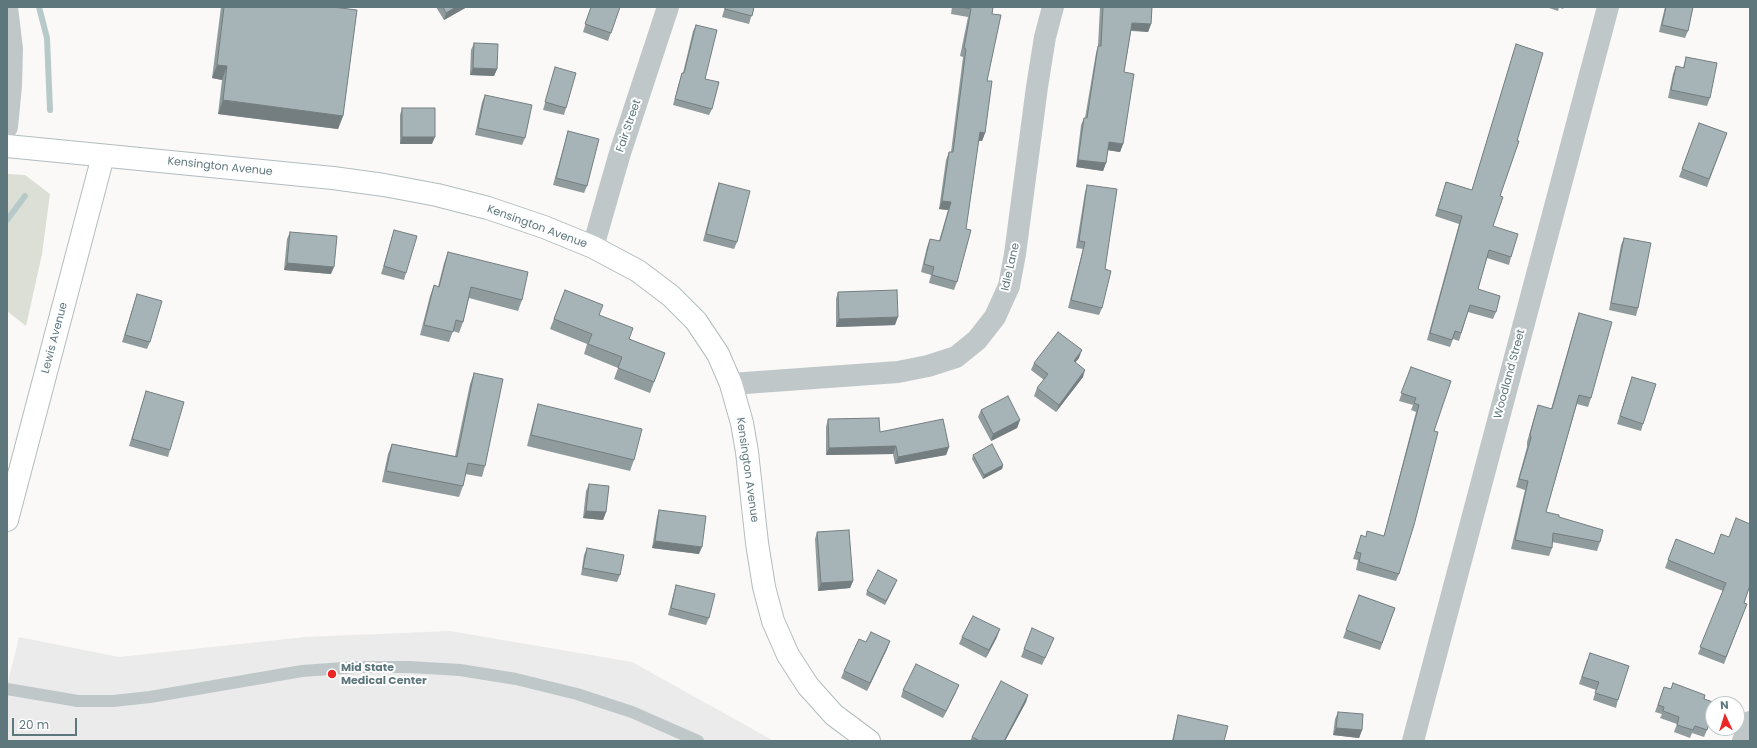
<!DOCTYPE html>
<html>
<head>
<meta charset="utf-8">
<style>
	body { margin:0 }
	#map { position:relative; width:1757px; height:748px; overflow:hidden; background:#faf9f7; font-family:Poppins,sans-serif }
	canvas { display:block }
	.frame { position:absolute; inset:0; border:8px solid #5e777d; pointer-events:none }
	.north { position:absolute; left:1705px; top:696px; width:40px; height:40px; box-sizing:border-box; background:#fff; border:1px solid #bfc9cb; border-radius:50%; rotate:356deg; font-size:11px; font-weight:700; line-height:16px; text-align:center; color:#5e777d }
	.north::after { content:''; display:block; margin:auto; width:14px; height:18px; background:#eb2726; clip-path:polygon(50% 0,100% 100%,50% 72%,0 100%) }
	.scale { position:absolute; left:12px; top:718px; width:65px; height:18px; box-sizing:border-box; border:2px solid #5e777d; border-top:0; padding-left:5px; font-size:12px; line-height:14px; white-space:nowrap; color:#5e777d; -webkit-text-stroke:3px #fff; paint-order:stroke }
</style>
</head>
<body>
<div id="map">
<canvas width="1757" height="748"></canvas>
<div class="frame"></div>
<div class="north">N</div>
<div class="scale">20 m</div>
</div>
<script>
const g = document.querySelector('canvas').getContext('2d');
g.lineJoin = 'round';
function fillPath(path, color) { g.fillStyle = color; g.fill(path, 'evenodd'); }
const poly = rows => new Path2D(rows.map(r => 'M' + r).join(''));
function trace(path, color, width, dash) { g.strokeStyle = color; g.lineWidth = width; g.lineCap = dash ? 'butt' : 'round'; g.setLineDash(dash || []); g.stroke(path); }
function write(font, color, halo, rows, align = 'center') {
  g.font = font + ' Poppins,sans-serif'; g.lineWidth = 4; g.setLineDash([]); g.textBaseline = 'middle'; g.strokeStyle = halo; g.fillStyle = color; for (const [text, x, y, turn = 0] of rows) {
    g.save(); g.translate(x, y); g.rotate((+turn || 0) * Math.PI / 180); g.textAlign = isNaN(turn) ? turn : align; if (halo) g.strokeText(text, 0, 0); g.fillText(text, 0, 0); g.restore();
  }
}
const built = poly([
	[450,631,632,662,774,741,7,741,7,686,19,637,119,657,305,637]
]);
const green = poly([
	[7,174,25,175,50,194,42,254,26,326,7,311]
]);
const stream = poly([
	[39,7,47,38,50,110],
	[7,220,25,196]
]);
const service = poly([
	[7,689,78,701,113,701,150,697,302,671,357,667,409,667,460,670,516,679,577,694,632,712,698,741]
]);
const minor = poly([
	[7,127,11,86,12,49,7,7],
	[593,247,620,153,668,7],
	[731,384,898,372,928,366,956,357,977,340,995,317,1009,286,1015,254,1037,87,1045,37,1053,7],
	[1413,741,1608,7],
	[1743,741,1750,722]
]);
const secondary = poly([
	[7,146,333,178,384,185,437,195,488,208,544,227,593,247,638,271,671,296,696,321,718,354,731,384,742,423,747,452,757,543,764,587,773,621,788,655,808,686,834,715,869,741],
	[7,520,103,156]
]);
const wall = poly([
	[221,7,333,7,343,116,338,129,218,114,222,80,212,78],
	[436,7,467,7,444,20],
	[591,7,620,7,608,41,583,32],
	[725,7,754,7,749,24,722,17],
	[952,7,993,7,992,14,987,81,985,133,982,141,978,141,957,282,954,290,929,283,931,275,921,272,927,247,930,239,939,241,948,210,939,209,946,160,949,152,951,152,963,57,960,56,968,17,951,14],
	[1100,7,1152,7,1151,24,1148,32,1131,31,1124,72,1123,144,1120,152,1108,150,1106,163,1103,171,1076,167,1081,125,1084,118,1085,118,1096,53,1098,46],
	[1546,7,1564,7,1563,9,1559,7,1558,11],
	[1665,7,1693,7,1688,31,1685,38,1659,32],
	[696,25,705,79,712,109,709,115,673,105,680,79,682,73,683,73,693,31],
	[474,43,497,69,494,76,470,75,471,50],
	[1516,44,1500,196,1493,226,1511,257,1509,265,1487,258,1478,289,1496,312,1493,319,1468,312,1459,341,1453,339,1450,347,1427,340,1459,224,1435,216,1446,182,1472,190],
	[1686,57,1710,98,1707,106,1668,98,1673,74,1676,66,1683,68],
	[555,67,566,108,564,115,543,110],
	[485,95,525,138,522,145,475,135,482,102],
	[402,108,432,144,400,144,400,115],
	[1699,123,1727,133,1707,187,1679,177],
	[568,131,587,186,584,193,553,185,566,138],
	[719,183,737,242,734,249,703,241,716,191],
	[1087,185,1102,308,1099,315,1068,308,1083,249,1076,248,1085,192],
	[394,230,406,273,404,280,381,274],
	[290,232,331,274,284,270,287,239],
	[1624,238,1638,308,1636,316,1609,310,1621,245],
	[448,252,522,300,518,311,469,298,463,322,459,333,453,331,449,342,420,335,430,296,434,285,438,287,444,263],
	[565,290,599,315,629,339,665,353,650,393,614,379,618,368,584,354,587,344,550,329],
	[838,292,895,325,836,327,836,299],
	[137,294,150,342,147,349,122,342],
	[1579,313,1591,398,1588,407,1577,404,1546,512,1559,517,1600,542,1597,551,1552,542,1552,548,1549,556,1511,549,1525,490,1516,487,1527,447,1527,442,1535,414,1538,405,1551,409,1576,322],
	[1079,358,1075,362,1083,377,1056,412,1034,396,1037,388,1044,380,1031,370,1034,363],
	[1411,367,1434,431,1399,574,1396,581,1356,570,1358,560,1353,559,1361,535,1365,537,1384,536,1416,412,1411,410,1413,405,1399,401],
	[474,373,485,466,482,477,465,474,463,486,459,497,382,482,388,454,392,444,455,456,470,384],
	[1632,377,1643,424,1641,431,1617,424],
	[146,391,170,450,168,457,129,446],
	[538,404,634,460,630,471,527,446,535,414],
	[981,410,1020,420,1017,428,991,441,978,417],
	[828,419,880,432,949,447,946,455,895,464,893,454,826,455,826,427],
	[973,455,1003,465,1002,469,983,479,972,459],
	[589,484,606,512,603,520,583,518,586,491],
	[659,510,699,554,652,548,657,517],
	[817,532,853,581,850,588,818,591,815,539],
	[587,548,620,575,617,582,581,575,584,555],
	[1714,554,1744,603,1747,604,1724,664,1698,654,1723,591,1665,568,1668,560],
	[896,583,885,605,866,595,867,591],
	[676,585,709,618,706,625,668,615,674,592],
	[1359,595,1395,608,1380,650,1343,638],
	[962,637,997,637,986,658,959,644],
	[890,641,887,649,867,691,841,678,844,671,866,642],
	[1051,645,1042,665,1021,657,1024,649],
	[1587,660,1618,700,1616,708,1593,700,1596,690,1579,684],
	[1664,687,1704,699,1707,730,1704,737,1692,733,1690,738,1674,732,1677,724,1660,718,1662,714,1655,712],
	[903,690,956,692,943,718,901,697],
	[1028,695,1026,702,1005,741,970,741,972,737],
	[1338,712,1362,730,1359,738,1333,735,1335,719],
	[1178,715,1224,741,1172,741,1176,723]
]);
const shadedWall = poly([
	[456,7,467,7,444,20,446,13],
	[1132,23,1151,24,1148,32,1130,30],
	[217,65,227,66,222,80,212,78],
	[473,68,497,69,494,76,470,75],
	[223,100,343,116,338,129,218,114],
	[980,132,985,133,982,141,977,140],
	[402,137,435,137,432,144,400,144],
	[1109,142,1123,144,1120,152,1106,150],
	[1078,160,1106,163,1103,171,1076,167],
	[942,201,951,202,948,210,939,209],
	[287,263,334,267,331,274,284,270],
	[898,317,895,325,836,327,839,319],
	[1082,350,1079,358,1071,368,1074,361],
	[1085,370,1083,377,1056,412,1059,405],
	[1020,420,1017,428,991,441,993,434],
	[896,446,893,454,826,455,829,448],
	[949,447,946,455,895,464,898,457],
	[1003,465,1002,469,983,479,984,475],
	[586,511,606,512,603,520,583,518],
	[655,541,702,547,699,554,652,548],
	[853,581,850,588,818,591,821,583],
	[1000,629,997,637,986,658,989,650],
	[890,641,887,649,867,691,870,683],
	[959,685,956,692,943,718,946,711],
	[1028,695,1026,702,1005,741,1004,741],
	[1336,728,1362,730,1359,738,1333,735]
]);
const building = poly([
	[224,7,333,7,357,10,343,116,223,100,227,66,217,65,224,7],
	[443,7,456,7,446,13,443,7],
	[591,7,620,7,611,33,585,24,591,7],
	[725,7,754,7,752,16,725,9,725,7],
	[960,7,993,7,992,14,1001,15,987,81,992,81,985,133,980,132,966,229,971,230,957,282,932,275,934,267,924,264,930,239,940,241,951,202,942,201,949,152,953,152,966,49,964,48,971,9,960,7],
	[1103,7,1152,7,1151,24,1132,23,1124,72,1134,74,1123,144,1109,142,1106,163,1078,160,1084,118,1087,118,1098,46,1101,46,1103,7],
	[1666,7,1693,7,1688,31,1662,25,1666,7],
	[696,25,717,30,705,79,719,82,712,109,675,99,682,73,684,73,696,25],
	[474,43,498,44,497,69,473,68,474,43],
	[1516,44,1543,53,1517,141,1519,141,1500,196,1503,197,1493,226,1518,234,1511,257,1489,250,1478,289,1500,296,1496,312,1470,305,1461,333,1455,331,1452,340,1430,333,1462,216,1438,209,1446,182,1472,190,1516,44],
	[1686,57,1717,63,1710,98,1671,90,1676,66,1684,68,1686,57],
	[555,67,576,73,566,108,545,102,555,67],
	[485,95,532,105,525,138,478,128,485,95],
	[402,108,435,108,435,137,402,137,402,108],
	[1699,123,1727,133,1709,179,1682,169,1699,123],
	[568,131,599,139,587,186,556,178,568,131],
	[719,183,750,191,737,242,706,234,719,183],
	[1087,185,1117,189,1105,269,1111,271,1102,308,1071,300,1085,242,1079,241,1087,185],
	[394,230,417,236,406,273,384,266,394,230],
	[290,232,337,236,334,267,287,263,290,232],
	[1624,238,1651,243,1638,308,1611,303,1624,238],
	[448,252,528,272,522,300,471,287,463,322,456,320,453,332,424,325,434,285,439,287,448,252],
	[565,290,603,305,599,315,633,328,629,339,665,353,654,382,618,368,622,357,588,344,592,334,554,319,565,290],
	[897,290,898,317,839,319,838,292,897,290],
	[137,294,162,301,150,342,125,335,137,294],
	[1579,313,1612,322,1591,398,1579,395,1546,512,1559,515,1559,517,1603,530,1600,542,1553,533,1552,548,1515,540,1528,481,1519,479,1531,438,1530,434,1538,405,1552,409,1579,313],
	[1058,332,1082,350,1074,361,1085,370,1059,405,1037,388,1048,374,1034,363,1058,332],
	[1411,367,1451,381,1434,431,1438,432,1414,525,1399,574,1359,562,1361,553,1356,552,1361,535,1366,537,1367,531,1384,536,1419,405,1414,403,1416,398,1401,393,1411,367],
	[474,373,503,379,485,466,468,463,463,486,386,471,392,444,457,457,474,373],
	[1632,377,1656,384,1643,424,1620,416,1632,377],
	[146,391,184,402,170,450,132,439,146,391],
	[1008,396,1020,420,993,434,981,410,1008,396],
	[538,404,642,429,634,460,531,435,538,404],
	[879,418,880,432,943,419,949,447,898,457,896,446,829,448,828,419,879,418],
	[992,444,1003,465,984,475,973,455,992,444],
	[589,484,609,486,606,512,586,511,589,484],
	[659,510,706,516,702,547,655,541,659,510],
	[1736,518,1750,524,1750,585,1744,603,1747,604,1726,657,1700,647,1726,583,1668,560,1676,539,1714,554,1721,534,1729,537,1736,518],
	[849,530,853,581,821,583,817,532,849,530],
	[587,548,624,555,620,575,583,568,587,548],
	[878,570,897,580,886,601,867,591,878,570],
	[676,585,715,594,709,618,671,608,676,585],
	[1359,595,1395,608,1382,643,1346,630,1359,595],
	[973,616,1000,629,989,650,962,637,973,616],
	[1032,628,1054,638,1045,658,1024,649,1032,628],
	[871,632,890,641,870,683,844,671,859,639,866,642,871,632],
	[1590,653,1629,666,1618,700,1595,693,1599,682,1582,677,1590,653],
	[916,664,959,685,946,711,903,690,916,664],
	[1001,681,1028,695,1004,741,980,741,972,737,1001,681],
	[1673,683,1705,695,1704,699,1716,703,1715,704,1713,704,1713,711,1707,730,1695,726,1693,730,1677,725,1679,717,1663,711,1664,707,1658,705,1664,687,1671,689,1673,683],
	[1338,712,1363,714,1362,730,1336,728,1338,712],
	[1178,715,1228,726,1224,741,1173,741,1178,715]
]);
const markers = [
	[332,674,5,"#eb2726"]
];
const streetNames = [
	["Fair Street",629,126,-71],
	["Kensington Avenue",220,167,6],
	["Kensington Avenue",537,227,20],
	["Idle Lane",1011,267,-77],
	["Lewis Avenue",55,338,-75],
	["Woodland Street",1510,374,-75],
	["Kensington Avenue",747,470,82]
];
const poiNames = [
	["Mid State",341,668],
	["Medical Center",341,681]
];
fillPath(built, '#eaebea');
fillPath(green, '#dbdfd6');
trace(stream, '#b8c9ca', 6);
trace(secondary, '#b2bcbe', 24);
trace(service, '#c0c7c9', 12);
trace(minor, '#c0c7c9', 22);
trace(secondary, '#fff', 22);
fillPath(wall, '#8f9b9d');
fillPath(shadedWall, '#747e80');
fillPath(building, '#a6b4b7');
trace(building, '#747e80', 1);
for (const [x, y, r, color] of markers) { const dot = new Path2D(); dot.arc(x, y, r, 0, 2 * Math.PI); g.fillStyle = color; g.fill(dot); trace(dot, '#fff', 1.5); }
write('11px', '#5e777d', '#fff', streetNames);
write('bold 11px', '#5e777d', '#fff', poiNames, 'left');
</script>
</body>
</html>
